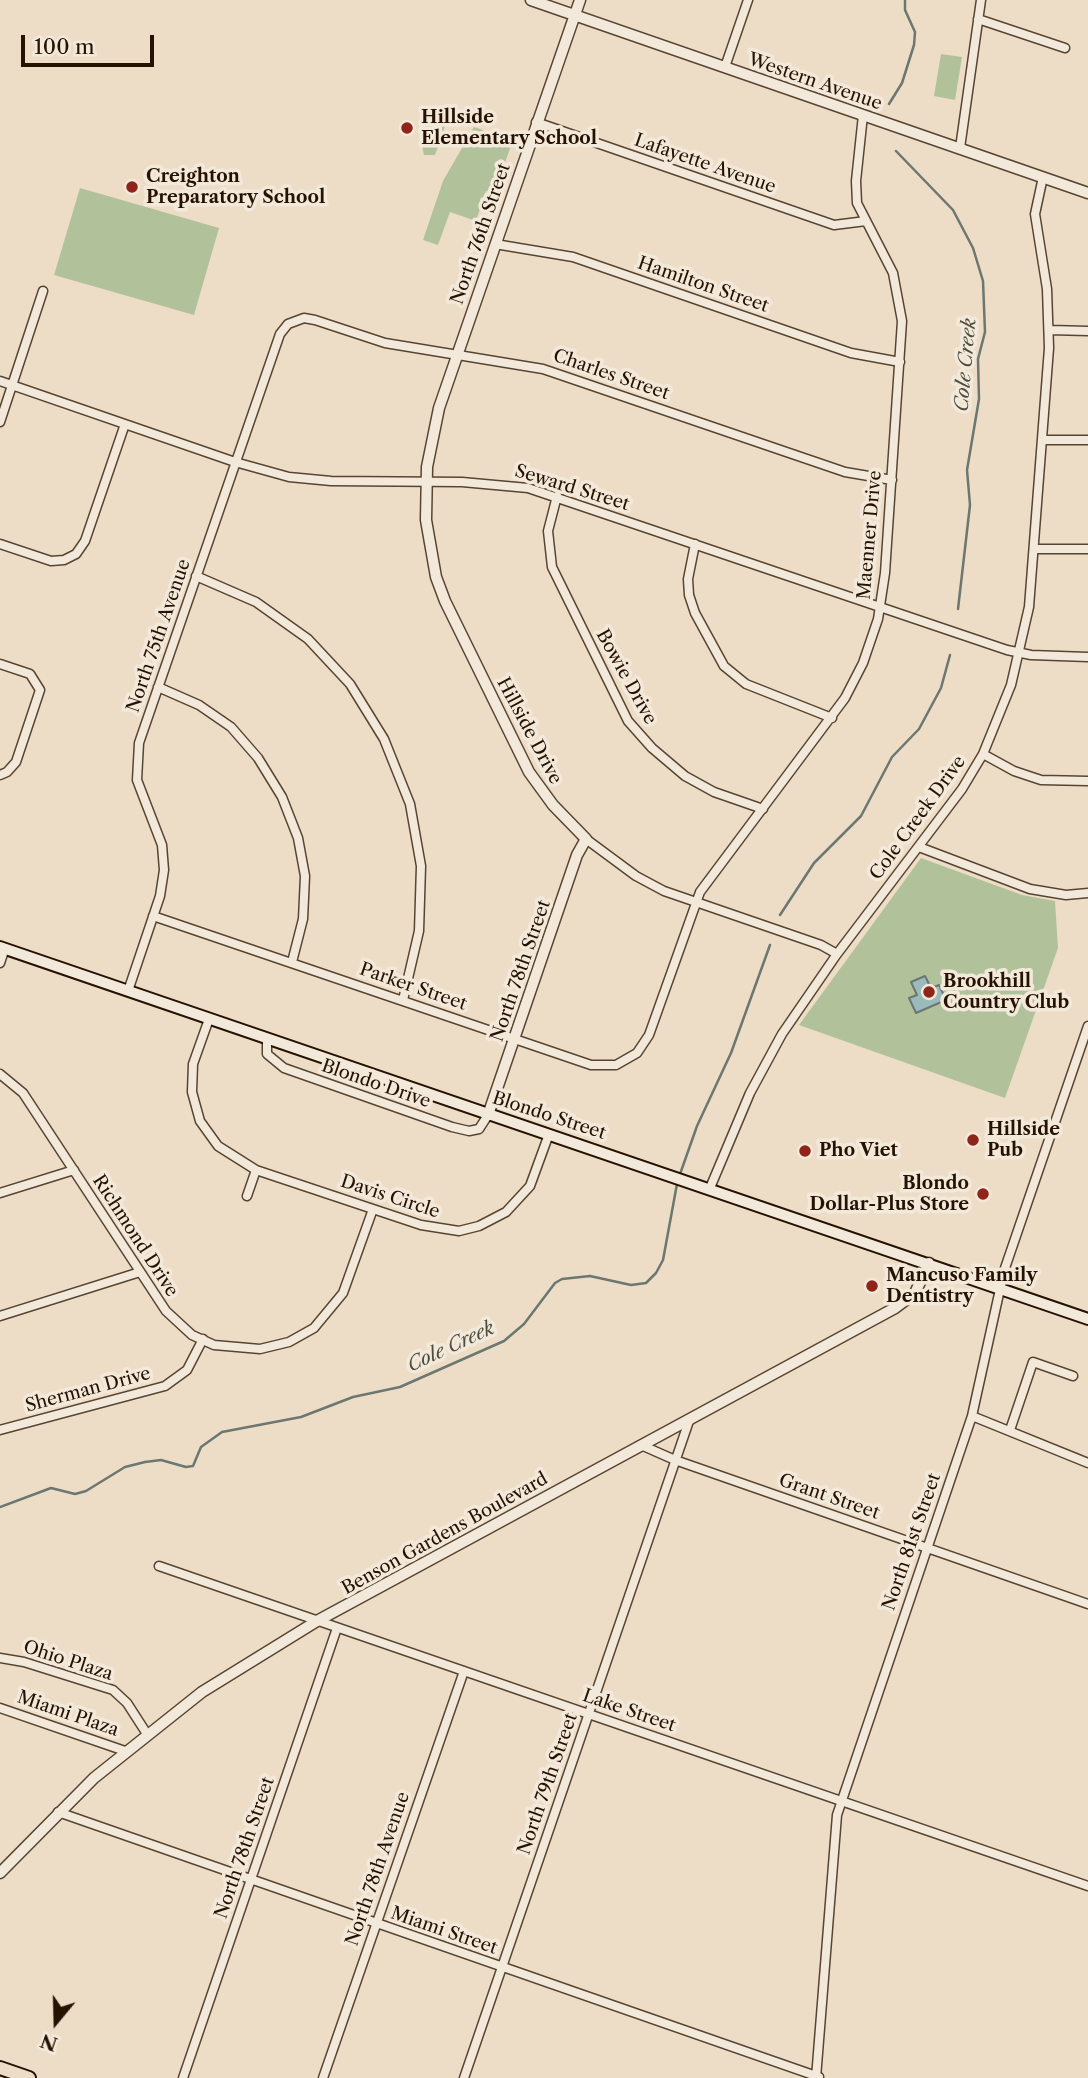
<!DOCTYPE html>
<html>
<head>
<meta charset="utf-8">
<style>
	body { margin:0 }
	#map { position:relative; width:1088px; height:2078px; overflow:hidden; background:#edddc6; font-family:"Libre Caslon Text",serif }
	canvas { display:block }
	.north { position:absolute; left:21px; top:1987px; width:70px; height:70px; -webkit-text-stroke:5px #f3e9da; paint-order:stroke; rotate:199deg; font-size:19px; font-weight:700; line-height:28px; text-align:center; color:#251200 }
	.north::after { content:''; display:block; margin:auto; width:24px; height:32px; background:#251200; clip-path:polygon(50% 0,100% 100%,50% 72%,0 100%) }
	.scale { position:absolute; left:21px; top:35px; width:133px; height:32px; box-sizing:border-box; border:4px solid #251200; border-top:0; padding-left:9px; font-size:21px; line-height:24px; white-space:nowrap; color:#251200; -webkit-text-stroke:5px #f3e9da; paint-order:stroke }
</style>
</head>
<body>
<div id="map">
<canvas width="1088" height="2078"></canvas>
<div class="north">N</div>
<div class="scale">100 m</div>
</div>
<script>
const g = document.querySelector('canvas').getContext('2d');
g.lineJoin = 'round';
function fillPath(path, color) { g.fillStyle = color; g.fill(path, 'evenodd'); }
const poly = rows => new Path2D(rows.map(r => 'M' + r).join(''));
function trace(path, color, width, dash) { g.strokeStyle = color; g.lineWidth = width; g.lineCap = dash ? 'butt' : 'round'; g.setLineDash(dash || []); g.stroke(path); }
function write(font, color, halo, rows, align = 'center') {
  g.font = font + ' "Libre Caslon Text",serif'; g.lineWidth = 7; g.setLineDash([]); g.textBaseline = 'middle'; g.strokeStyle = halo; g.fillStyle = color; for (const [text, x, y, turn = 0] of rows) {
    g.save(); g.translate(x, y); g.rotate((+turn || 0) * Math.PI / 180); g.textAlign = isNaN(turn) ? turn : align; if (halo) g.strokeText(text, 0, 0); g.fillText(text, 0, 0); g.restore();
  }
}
const green = poly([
	[941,54,962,57,955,100,934,96],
	[433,106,450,112,435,155,424,155,421,141],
	[474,127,513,140,494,194,486,191,476,221,450,212,438,245,423,240,443,181],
	[80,188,219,228,194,315,54,275],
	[921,858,1022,895,1055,901,1058,948,1005,1098,799,1025]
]);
const water = poly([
	[925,976,931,988,939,985,946,1000,916,1013,909,998,917,995,911,982,925,976]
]);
const stream = poly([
	[889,104,902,83,914,45,915,32,905,10,905,0],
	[896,151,953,210,973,248,983,281,985,332,978,359,979,399,967,470,970,505,958,609],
	[780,915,814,863,861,816,892,757,919,729,941,688,950,655],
	[679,1177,697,1126,731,1053,770,945],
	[0,1507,51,1488,75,1494,86,1491,125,1467,145,1462,161,1460,186,1467,193,1466,201,1447,222,1432,301,1417,353,1397,400,1387,504,1341,524,1324,555,1283,562,1279,590,1276,631,1285,646,1283,656,1273,663,1260,677,1184]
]);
const minor = poly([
	[978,19,1065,48],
	[725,67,748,0],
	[536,122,834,225,866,221],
	[960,148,981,0],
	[495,244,573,257,851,353,900,362],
	[1050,330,1088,331],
	[0,381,235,462,289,477,331,481,462,482,528,488,1007,650,1031,655,1088,657],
	[0,422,43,291],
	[1043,440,1088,440],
	[557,496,548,531,552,567,628,721,652,748,685,776,714,792,763,809],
	[0,544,51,561,64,560,76,554,85,541,125,424],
	[695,544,688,579,689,595,695,613,724,666,746,684,832,718],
	[1034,549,1088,549],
	[196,576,256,602,308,639,350,684,384,739,410,804,421,866,419,931,403,1000],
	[0,664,30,674,40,690,16,762,7,772,0,775],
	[158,687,199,705,231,727,258,758,282,797,298,838,305,876,303,919,292,962],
	[983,754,1014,771,1041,780,1088,781],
	[586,839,636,876,664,891,821,945,837,954],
	[919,847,1030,889,1066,895,1088,893],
	[153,916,591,1065,616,1065,637,1053,649,1035,700,892,845,698,863,663,878,619,885,573,902,321,893,273,857,203,856,181,863,115],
	[0,963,5,948],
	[128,991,160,896,164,870,162,845,137,780,139,743,280,334,288,324,304,318,315,320,385,343,543,369,845,472,892,480],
	[209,1019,193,1064,192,1092,200,1121,218,1146,256,1170,421,1225,459,1231,479,1226,506,1212,530,1186,549,1134],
	[267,1039,267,1054,284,1068,452,1127,469,1131,479,1129,488,1115],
	[0,1074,23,1093,166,1311,192,1335,214,1345,260,1349,289,1342,314,1328,343,1293,373,1209],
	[710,1188,750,1093,782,1034,837,954,962,789,983,754,1011,685,1029,607,1049,348,1047,289,1035,214,1043,177],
	[0,1193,74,1170],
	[247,1196,256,1170],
	[0,1316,140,1272],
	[972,1416,1088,1463],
	[0,1430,165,1386,187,1370,203,1339],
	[1010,1430,1033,1362,1073,1376],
	[641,1445,675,1460,1088,1604],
	[159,1566,1088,1886],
	[0,1658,24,1662,113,1690,127,1703,147,1734],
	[0,1708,125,1751],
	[58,1812,819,2077],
	[183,2078,337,1628],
	[323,2078,464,1671],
	[464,2078,689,1421],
	[816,2078,837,1815,972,1416,1004,1271,1088,1026]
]);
const tertiary = poly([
	[531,0,1088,193],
	[488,1115,577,855,586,839,553,805,529,772,445,601,436,577,426,520,427,467,439,408,580,0],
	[0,1873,94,1778,202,1692,317,1621,895,1308,915,1293,929,1263]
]);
const secondary = poly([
	[0,947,1088,1319]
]);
const primary = poly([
	[0,2068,29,2078]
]);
const markers = [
	[407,128,7,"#8f2418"],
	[132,187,7,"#8f2418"],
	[929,992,7,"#8f2418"],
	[973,1140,7,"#8f2418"],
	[805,1151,7,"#8f2418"],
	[983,1194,7,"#8f2418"],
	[872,1286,7,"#8f2418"]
];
const streetNames = [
	["Western Avenue",815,82,19],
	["Lafayette Avenue",705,164,19],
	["North 76th Street",481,234,-71],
	["Hamilton Street",703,285,19],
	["Charles Street",611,375,19],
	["Seward Street",572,488,17],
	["Maenner Drive",870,535,-85],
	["North 75th Avenue",159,636,-71],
	["Bowie Drive",626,677,61],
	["Hillside Drive",529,731,62],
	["Cole Creek Drive",918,818,-54],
	["North 78th Street",521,971,-71],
	["Parker Street",413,987,19],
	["Blondo Drive",376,1084,19],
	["Blondo Street",549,1116,18],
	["Davis Circle",390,1197,18],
	["Richmond Drive",135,1236,57],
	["Sherman Drive",88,1390,-15],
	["Grant Street",829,1497,19],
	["Benson Gardens Boulevard",445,1534,-29],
	["North 81st Street",912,1542,-71],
	["Ohio Plaza",68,1661,18],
	["Lake Street",629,1711,19],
	["Miami Plaza",68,1714,19],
	["North 79th Street",548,1784,-71],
	["North 78th Street",245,1848,-71],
	["North 78th Avenue",378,1869,-71],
	["Miami Street",444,1931,19]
];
const poiNames = [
	["Hillside",421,118],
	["Elementary School",421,139],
	["Creighton",146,177],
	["Preparatory School",146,198],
	["Brookhill",943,982],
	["Country Club",943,1003],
	["Hillside",987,1130],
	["Pub",987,1151],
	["Pho Viet",819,1151],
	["Blondo",969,1184,"right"],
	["Dollar-Plus Store",969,1205,"right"],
	["Mancuso Family",886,1276],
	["Dentistry",886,1297]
];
const waterNames = [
	["Cole Creek",966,365,-85],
	["Cole Creek",451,1347,-25]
];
fillPath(green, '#b1c29b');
fillPath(water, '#9abbbb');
trace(water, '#6b7770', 2);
trace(stream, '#6b7770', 2.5);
trace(minor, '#574532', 11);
trace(tertiary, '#574532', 13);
trace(secondary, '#251200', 14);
trace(primary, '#251200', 16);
trace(minor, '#f3e9da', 8);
trace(tertiary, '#f3e9da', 10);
trace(secondary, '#f3e9da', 10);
trace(primary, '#edddc6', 12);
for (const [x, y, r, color] of markers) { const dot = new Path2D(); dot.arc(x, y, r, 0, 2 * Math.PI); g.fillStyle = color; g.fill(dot); trace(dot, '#f3e9da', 2.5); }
write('18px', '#251200', '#f3e9da', streetNames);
write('bold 18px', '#251200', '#f3e9da', poiNames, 'left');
write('italic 19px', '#4e4d41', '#f3e9da', waterNames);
</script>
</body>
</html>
